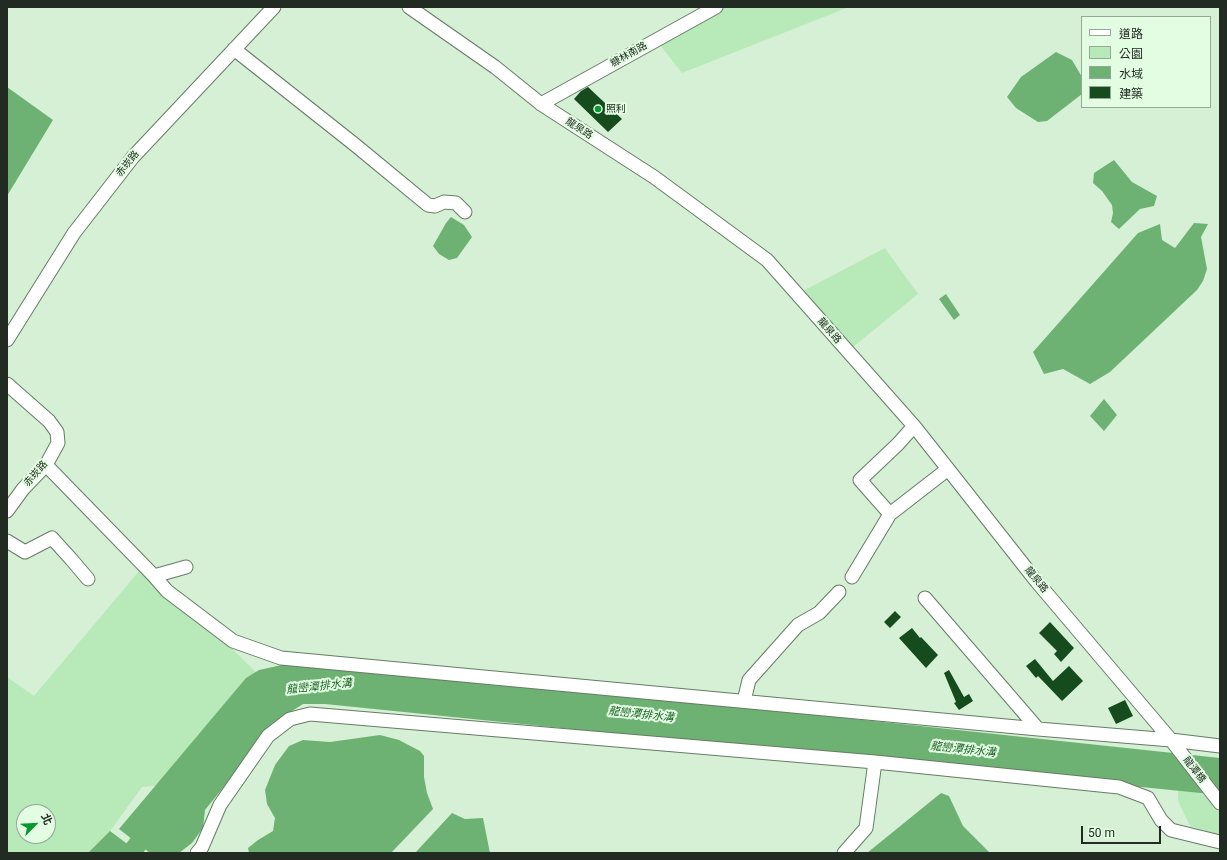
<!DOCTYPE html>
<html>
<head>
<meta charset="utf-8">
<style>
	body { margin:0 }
	#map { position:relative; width:1227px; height:860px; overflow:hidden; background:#d6f0d6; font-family:Roboto,"Noto Sans TC",sans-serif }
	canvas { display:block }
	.frame { position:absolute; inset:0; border:8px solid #212b22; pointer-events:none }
	.legend { position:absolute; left:1081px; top:16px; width:130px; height:92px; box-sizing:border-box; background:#e3fde3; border:1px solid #95a996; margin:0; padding:5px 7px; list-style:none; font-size:12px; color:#212b22 }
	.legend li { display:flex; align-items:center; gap:8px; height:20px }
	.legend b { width:20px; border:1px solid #95a996 }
	.north { position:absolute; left:16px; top:804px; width:40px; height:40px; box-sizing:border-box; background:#e3fde3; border:1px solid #95a996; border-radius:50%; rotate:66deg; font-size:11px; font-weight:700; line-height:16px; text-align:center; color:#212b22 }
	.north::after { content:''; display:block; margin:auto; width:14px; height:18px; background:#089830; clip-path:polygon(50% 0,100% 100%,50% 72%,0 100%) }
	.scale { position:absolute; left:1081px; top:826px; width:80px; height:18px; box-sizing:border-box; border:2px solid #212b22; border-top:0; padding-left:5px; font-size:12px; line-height:14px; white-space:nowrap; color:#212b22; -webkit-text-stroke:3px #e3fde3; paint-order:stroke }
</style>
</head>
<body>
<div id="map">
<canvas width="1227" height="860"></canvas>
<div class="frame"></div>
<ul class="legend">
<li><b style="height:5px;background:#fff"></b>道路</li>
<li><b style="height:11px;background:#b7e9b9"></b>公園</li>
<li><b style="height:11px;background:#6db272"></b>水域</li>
<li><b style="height:11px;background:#164b1d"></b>建築</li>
</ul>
<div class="north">北</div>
<div class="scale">50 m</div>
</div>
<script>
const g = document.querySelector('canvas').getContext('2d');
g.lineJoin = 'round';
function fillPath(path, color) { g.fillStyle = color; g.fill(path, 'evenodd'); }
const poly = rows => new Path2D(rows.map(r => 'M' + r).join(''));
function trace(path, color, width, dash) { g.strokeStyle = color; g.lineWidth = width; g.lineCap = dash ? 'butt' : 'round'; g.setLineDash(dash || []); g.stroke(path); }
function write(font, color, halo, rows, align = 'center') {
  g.font = font + ' Roboto,"Noto Sans TC",sans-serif'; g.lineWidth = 4; g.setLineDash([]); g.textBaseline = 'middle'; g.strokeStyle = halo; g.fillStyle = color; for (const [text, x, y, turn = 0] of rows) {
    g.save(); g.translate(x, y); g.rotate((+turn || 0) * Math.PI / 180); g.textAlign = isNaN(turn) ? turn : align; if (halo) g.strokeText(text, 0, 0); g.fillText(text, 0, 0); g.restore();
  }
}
const green = poly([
	[717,7,849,7,682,73,656,40],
	[885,248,918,294,853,347,801,292],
	[145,564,259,675,164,785,142,787,110,831,88,853,7,853,7,677,34,696],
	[24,812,48,812,48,836,24,836],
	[1178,787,1195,791,1206,796,1220,813,1220,835,1190,826,1178,801]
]);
const water = poly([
	[1056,52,1072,60,1082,77,1082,94,1047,121,1038,122,1016,108,1007,97,1021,77],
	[7,87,53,120,7,196],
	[1114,160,1132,182,1157,196,1154,206,1140,209,1119,229,1111,222,1113,213,1112,205,1102,191,1093,183,1094,173],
	[451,217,464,225,472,237,457,258,449,260,439,254,433,246,446,223],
	[1194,223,1208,224,1201,237,1207,269,1203,281,1197,290,1110,372,1090,384,1063,369,1044,374,1033,352,1138,233,1160,224,1162,240,1175,248],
	[946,294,960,315,954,320,939,299],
	[1104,399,1117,415,1104,431,1090,416],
	[291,663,339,664,1220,758,1220,795,325,704,303,704,278,720,205,810,203,828,192,843,179,853,150,853,119,829,246,678,259,670],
	[380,735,399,740,420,751,424,756,424,777,427,793,433,809,391,853,249,853,248,848,258,840,273,831,275,818,267,804,265,790,275,765,289,746,303,740,330,742],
	[941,793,949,796,963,826,990,853,867,853],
	[452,813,465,819,483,818,490,853,415,853],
	[110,831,134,849,141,853,88,853]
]);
const river = poly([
	[134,849,154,823]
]);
const building = poly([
	[588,87,622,119,608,132,574,99,581,91],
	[895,611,901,617,890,628,884,622],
	[1050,622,1074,648,1061,662,1054,654,1057,651,1039,633],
	[912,628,920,638,921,637,938,655,926,668,899,638],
	[1035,659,1053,681,1069,666,1083,681,1062,701,1038,676,1036,678,1026,666],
	[949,670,964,697,969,694,973,701,959,710,954,703,956,702,944,673],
	[1125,700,1133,716,1116,724,1108,708]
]);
const minor = poly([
	[409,7,495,67,541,104,654,177,767,260,914,426,948,469,1037,582,1171,740,1220,803],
	[234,49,354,144,428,205,435,206,444,202,456,203,465,212],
	[541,104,716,7],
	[7,340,74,233,133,157,274,7],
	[7,384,49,421,57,432,58,443,46,465,23,489,7,511],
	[46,465,154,576,186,567],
	[890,514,860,480,898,444,914,426],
	[7,541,25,552,52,538,71,559,88,579],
	[154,576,167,591,233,641,281,658,1038,729,1171,740,1220,746],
	[852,577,890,514,948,469],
	[925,598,1038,729],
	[744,701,749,680,798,625,819,613,839,592],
	[197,853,202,847,220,805,268,736,290,719,310,714,875,762,1119,787,1148,798,1161,820,1171,830,1220,842],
	[844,853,866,828,875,762]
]);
const markers = [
	[598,109,4,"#089830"]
];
const streetNames = [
	["糠林南路",629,55,-29],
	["龍泉路",579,129,33],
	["赤崁路",128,164,-51],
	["龍泉路",829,331,49],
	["赤崁路",36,474,-49],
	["龍泉路",1036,580,51],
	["龍潭橋",1194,770,52]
];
const poiNames = [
	["照利",606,109]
];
const waterNames = [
	["龍巒潭排水溝",319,687,-6],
	["龍巒潭排水溝",641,715,6],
	["龍巒潭排水溝",963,750,6]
];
fillPath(green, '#b7e9b9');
fillPath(water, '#6db272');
trace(river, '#6db272', 19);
fillPath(building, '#164b1d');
trace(minor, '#657c65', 15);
trace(minor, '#fff', 13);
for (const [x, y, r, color] of markers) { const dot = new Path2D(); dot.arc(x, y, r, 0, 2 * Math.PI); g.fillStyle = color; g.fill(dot); trace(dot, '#e3fde3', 1.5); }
write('10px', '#212b22', '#e3fde3', streetNames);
write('10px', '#212b22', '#e3fde3', poiNames, 'left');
write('italic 11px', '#1e6528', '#e3fde3', waterNames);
</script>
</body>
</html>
